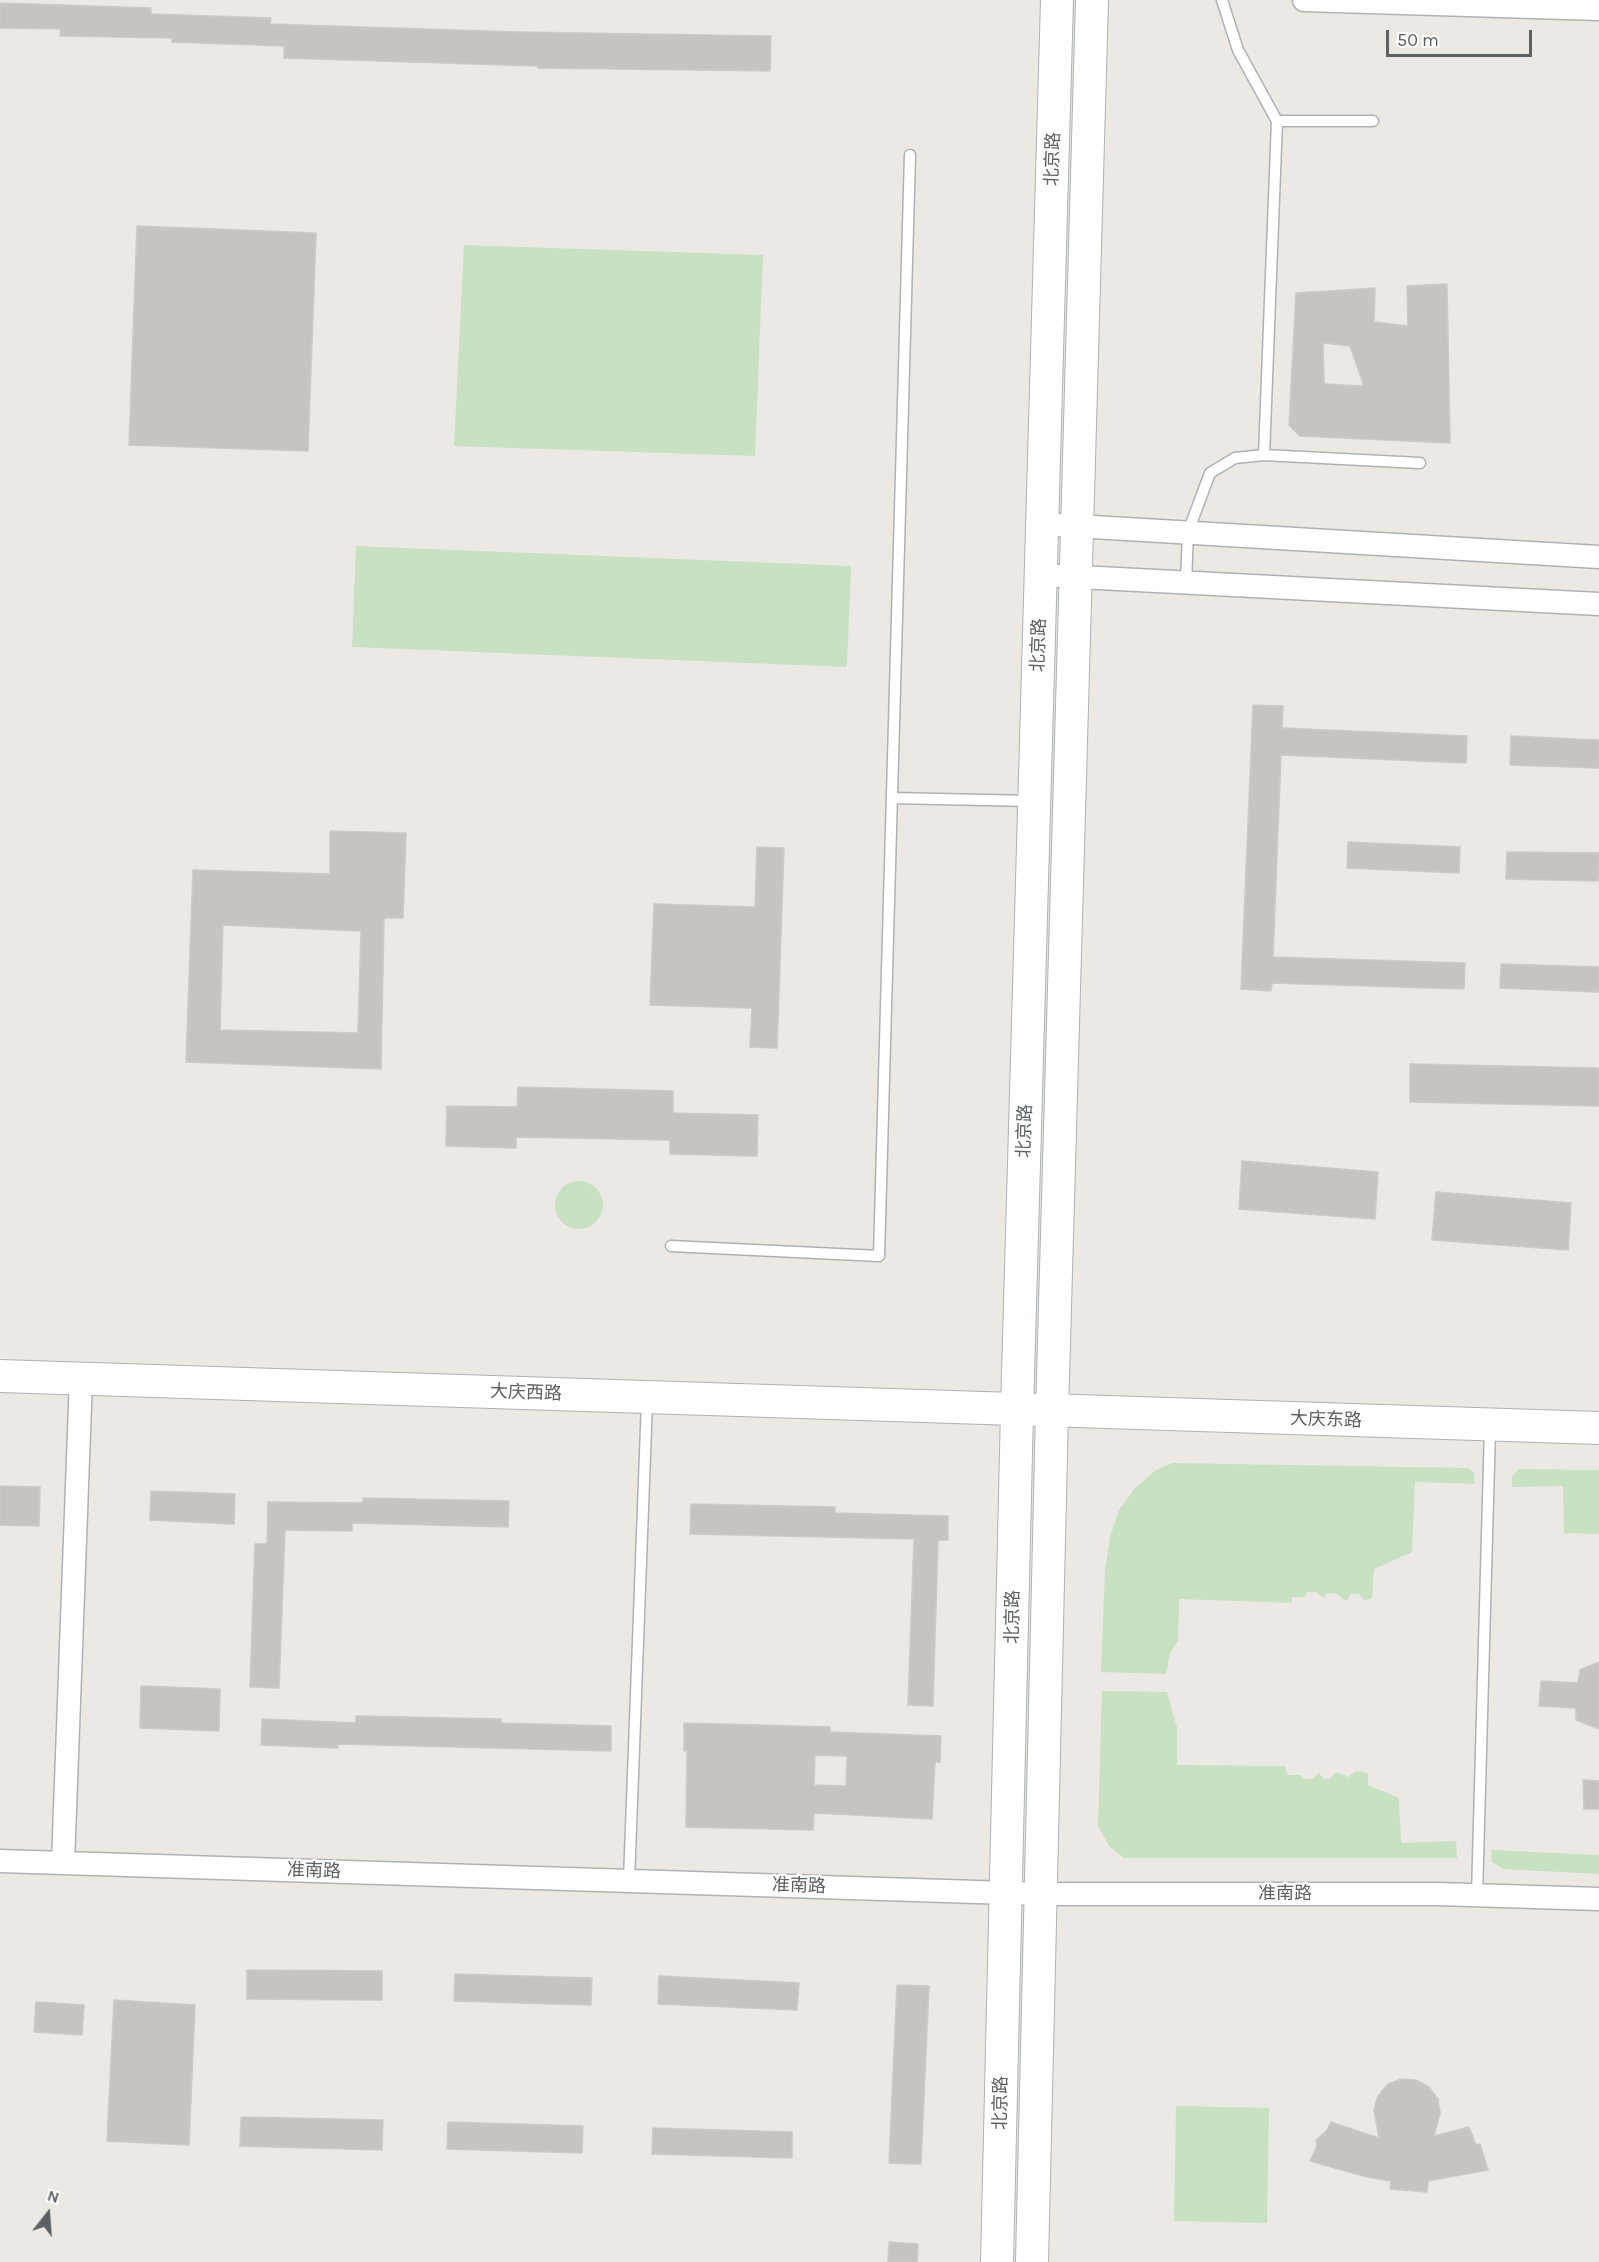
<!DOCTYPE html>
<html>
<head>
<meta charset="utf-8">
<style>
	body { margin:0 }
	#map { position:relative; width:1599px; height:2262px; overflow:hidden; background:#ece8e3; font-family:Karla,sans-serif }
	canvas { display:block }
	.north { position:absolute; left:18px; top:2184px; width:60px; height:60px; -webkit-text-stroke:4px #fff; paint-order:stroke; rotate:17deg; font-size:16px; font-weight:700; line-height:24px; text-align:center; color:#5b6062 }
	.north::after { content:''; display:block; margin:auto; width:21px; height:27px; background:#5b6062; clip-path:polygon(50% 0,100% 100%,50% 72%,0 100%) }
	.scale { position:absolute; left:1386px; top:30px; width:146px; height:27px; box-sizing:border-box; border:3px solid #5b6062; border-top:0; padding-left:8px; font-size:18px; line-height:21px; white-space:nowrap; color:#5b6062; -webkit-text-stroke:4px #fff; paint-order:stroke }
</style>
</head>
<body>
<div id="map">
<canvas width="1599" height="2262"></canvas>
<div class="north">N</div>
<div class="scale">50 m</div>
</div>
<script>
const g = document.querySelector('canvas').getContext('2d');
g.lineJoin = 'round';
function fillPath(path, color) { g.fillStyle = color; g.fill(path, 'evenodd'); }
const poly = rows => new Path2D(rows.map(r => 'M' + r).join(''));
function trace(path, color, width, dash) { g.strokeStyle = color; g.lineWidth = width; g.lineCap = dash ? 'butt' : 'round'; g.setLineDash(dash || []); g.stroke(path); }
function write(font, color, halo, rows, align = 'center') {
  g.font = font + ' Karla,"Noto Sans SC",sans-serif'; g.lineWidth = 4.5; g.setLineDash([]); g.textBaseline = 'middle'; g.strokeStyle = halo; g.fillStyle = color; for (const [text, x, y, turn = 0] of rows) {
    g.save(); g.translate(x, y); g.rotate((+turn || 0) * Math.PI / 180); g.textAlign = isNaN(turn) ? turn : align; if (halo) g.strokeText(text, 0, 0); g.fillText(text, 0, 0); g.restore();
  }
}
const green = poly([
	[464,245,763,255,755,456,454,446],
	[356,546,851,566,847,667,352,647],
	'555 1205a24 24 0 1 1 48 0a24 24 0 1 1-48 0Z',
	[1172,1463,1469,1468,1474,1473,1475,1484,1415,1482,1412,1552,1374,1569,1372,1598,1365,1601,1359,1594,1351,1594,1346,1601,1337,1594,1327,1593,1324,1598,1316,1592,1307,1592,1305,1597,1292,1597,1292,1603,1179,1599,1178,1641,1170,1653,1166,1674,1101,1672,1105,1570,1110,1537,1119,1510,1134,1489,1156,1470],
	[1518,1469,1599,1470,1599,1534,1564,1533,1563,1486,1512,1487,1512,1477],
	[1102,1691,1167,1692,1177,1728,1177,1765,1285,1766,1287,1775,1300,1775,1305,1779,1312,1779,1319,1773,1324,1779,1330,1779,1336,1772,1348,1777,1357,1771,1368,1773,1368,1785,1399,1798,1401,1843,1456,1841,1457,1858,1124,1858,1109,1846,1098,1826],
	[1491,1850,1599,1855,1599,1874,1503,1869,1492,1862],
	[1176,2106,1269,2108,1267,2223,1174,2221]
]);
const building = poly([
	[0,3,151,8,151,14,271,18,270,24,518,32,771,36,770,71,538,68,538,66,284,58,284,46,172,42,172,38,60,36,61,29,0,28,0,3],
	[137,226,316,233,308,451,129,445,137,226],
	[1447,284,1450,443,1300,436,1289,425,1296,293,1375,288,1374,322,1408,326,1407,286,1447,284],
	[1323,343,1350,346,1364,386,1324,384,1323,343],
	[1253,705,1283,706,1282,728,1467,736,1466,763,1281,755,1273,957,1465,963,1464,989,1272,983,1271,991,1241,989,1253,705],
	[1511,736,1599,740,1599,768,1510,765,1511,736],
	[330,831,406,833,403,918,384,918,381,1069,186,1062,193,870,330,874,330,831],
	[223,925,361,931,358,1033,220,1030,223,925],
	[1348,842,1460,847,1459,873,1347,868,1348,842],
	[757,847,784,848,777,1048,750,1047,752,1008,650,1005,654,904,755,907,757,847],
	[1507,852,1599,853,1598,881,1506,879,1507,852],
	[1501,964,1599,967,1599,992,1500,988,1501,964],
	[1410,1064,1599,1068,1599,1106,1410,1102,1410,1064],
	[518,1087,673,1091,673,1113,758,1115,757,1156,670,1154,670,1140,516,1137,516,1148,446,1146,447,1106,517,1107,518,1087],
	[1242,1161,1378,1172,1375,1219,1239,1209,1242,1161],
	[1436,1192,1571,1203,1568,1250,1432,1240,1436,1192],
	[0,1486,40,1487,39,1526,0,1525,0,1486],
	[151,1491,235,1494,234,1524,150,1520,151,1491],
	[363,1498,509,1501,508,1527,352,1523,352,1531,285,1530,279,1688,250,1687,255,1544,267,1544,268,1502,363,1503,363,1498],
	[691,1504,835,1507,835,1513,948,1516,948,1540,938,1540,933,1706,908,1705,914,1539,690,1534,691,1504],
	[1599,1662,1599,1729,1576,1720,1576,1708,1539,1706,1541,1681,1578,1683,1580,1670,1599,1662],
	[141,1686,220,1689,219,1731,140,1728,141,1686],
	[356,1716,501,1719,501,1723,611,1726,611,1751,338,1744,338,1748,261,1745,262,1719,356,1723,356,1716],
	[684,1723,830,1727,830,1732,941,1736,940,1762,935,1762,932,1819,814,1813,813,1830,686,1827,687,1751,684,1751,684,1723],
	[815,1755,847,1756,846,1786,814,1785,815,1755],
	[1583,1780,1599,1781,1599,1809,1584,1809,1583,1780],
	[247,1970,382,1971,382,2000,247,1999,247,1970],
	[455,1974,592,1978,591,2005,454,2001,455,1974],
	[659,1976,799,1983,797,2010,658,2004,659,1976],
	[897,1985,929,1986,921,2164,889,2163,897,1985],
	[114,2000,195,2005,189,2145,107,2141,114,2000],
	[36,2002,84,2005,82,2035,34,2032,36,2002],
	[1402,2079,1416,2080,1429,2087,1438,2099,1440,2113,1434,2136,1469,2127,1476,2145,1480,2144,1488,2170,1428,2181,1427,2192,1390,2189,1391,2181,1367,2177,1310,2161,1317,2146,1316,2140,1327,2130,1331,2122,1379,2138,1374,2110,1378,2096,1388,2084,1402,2079],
	[241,2117,383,2120,382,2150,240,2146,241,2117],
	[448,2122,583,2126,582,2153,447,2149,448,2122],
	[653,2128,792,2132,792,2158,652,2154,653,2128],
	[889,2242,918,2244,917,2262,888,2262,889,2242]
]);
const service = poly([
	[1222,0,1238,50,1277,121,1264,455],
	[1277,121,1373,121],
	[1186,582,1188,532,1210,473,1235,458,1264,455,1420,463],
	[892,798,1032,801],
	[671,1246,879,1256,910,155],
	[629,1881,647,1401],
	[1477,1895,1490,1428]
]);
const minor = poly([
	[1304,0,1599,9],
	[1042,524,1599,557],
	[1041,575,1599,604],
	[0,1861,1040,1894,1438,1894,1599,1899],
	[63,1863,81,1378]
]);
const secondary = poly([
	[0,1376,1599,1428],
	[997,2262,1017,1410,1057,0],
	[1032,2262,1052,1412,1092,0]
]);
const streetNames = [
	["北京路",1053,159,-88],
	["北京路",1039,645,-88],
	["北京路",1025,1131,-88],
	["大庆西路",526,1393,2],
	["大庆东路",1326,1420,2],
	["北京路",1013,1617,-89],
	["准南路",314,1871,2],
	["准南路",799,1886,2],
	["准南路",1285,1894],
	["北京路",1001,2103,-89]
];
fillPath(green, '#c9e1c3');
fillPath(building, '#c7c3c0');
trace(building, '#d0c9c3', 1.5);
trace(service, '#afb2b4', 13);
trace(minor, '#afb2b4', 25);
trace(secondary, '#aeb2b5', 34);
trace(service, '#fff', 10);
trace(minor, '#fff', 22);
trace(secondary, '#fff', 32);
write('18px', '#5b6062', '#fff', streetNames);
</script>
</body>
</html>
